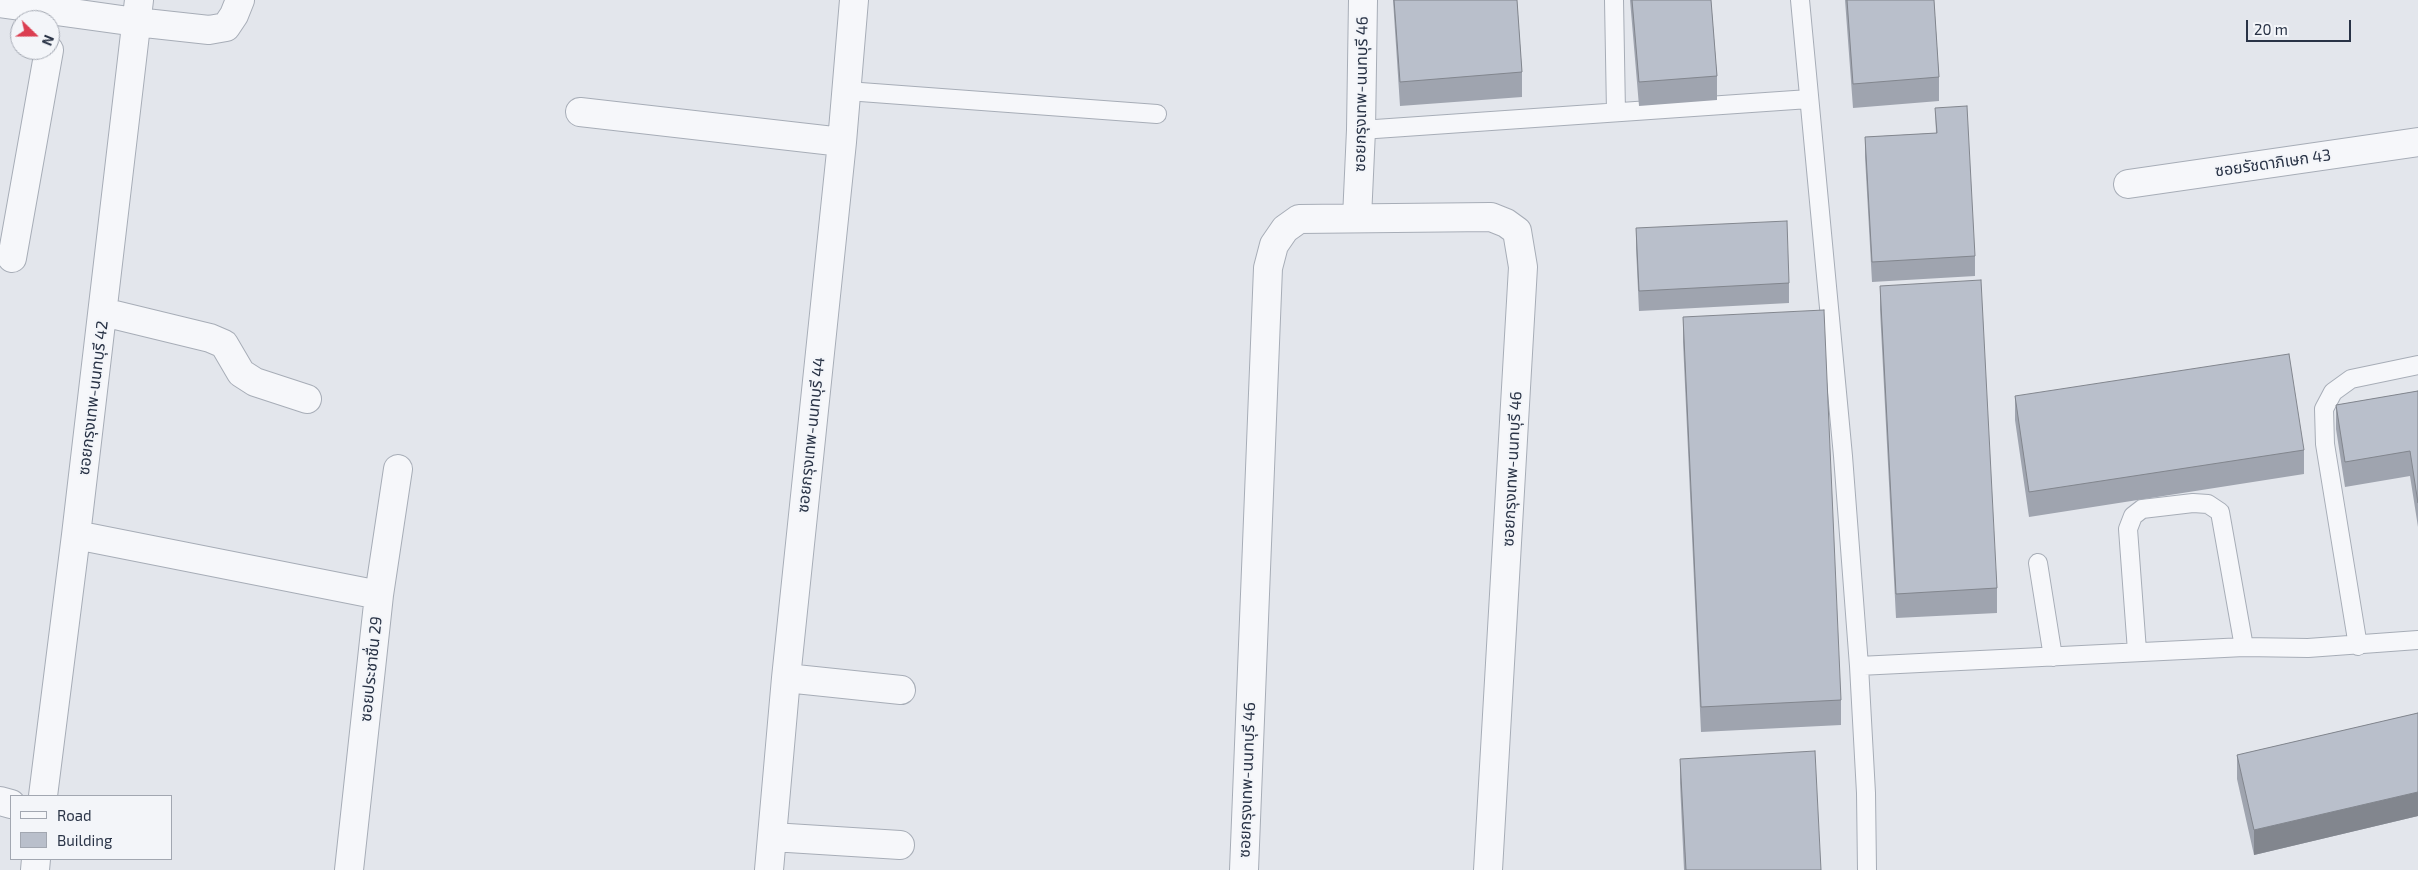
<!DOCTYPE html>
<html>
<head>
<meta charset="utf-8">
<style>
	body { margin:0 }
	#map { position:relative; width:2418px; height:870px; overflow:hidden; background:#e3e6ec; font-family:"Exo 2",sans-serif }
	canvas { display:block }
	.legend { position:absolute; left:10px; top:795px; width:162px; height:65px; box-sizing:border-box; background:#f3f5f9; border:1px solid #a2a7b1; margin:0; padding:6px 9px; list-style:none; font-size:15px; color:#293346 }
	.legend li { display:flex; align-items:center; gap:10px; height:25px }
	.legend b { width:25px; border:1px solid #a2a7b1 }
	.north { position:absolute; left:10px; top:10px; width:50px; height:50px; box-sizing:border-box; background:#f3f5f9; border:1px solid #a2a7b1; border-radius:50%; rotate:112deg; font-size:14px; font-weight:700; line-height:20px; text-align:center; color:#293346 }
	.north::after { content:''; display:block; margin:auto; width:18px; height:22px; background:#db3e51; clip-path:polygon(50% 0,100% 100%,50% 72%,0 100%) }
	.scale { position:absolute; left:2246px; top:20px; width:105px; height:22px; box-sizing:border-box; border:2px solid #293346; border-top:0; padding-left:6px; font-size:15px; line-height:18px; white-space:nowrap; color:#293346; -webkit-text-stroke:4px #f3f5f9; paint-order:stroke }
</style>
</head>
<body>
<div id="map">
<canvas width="2418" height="870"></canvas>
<ul class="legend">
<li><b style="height:6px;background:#f6f7fa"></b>Road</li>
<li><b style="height:14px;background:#b9bfcb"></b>Building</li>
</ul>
<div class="north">N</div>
<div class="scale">20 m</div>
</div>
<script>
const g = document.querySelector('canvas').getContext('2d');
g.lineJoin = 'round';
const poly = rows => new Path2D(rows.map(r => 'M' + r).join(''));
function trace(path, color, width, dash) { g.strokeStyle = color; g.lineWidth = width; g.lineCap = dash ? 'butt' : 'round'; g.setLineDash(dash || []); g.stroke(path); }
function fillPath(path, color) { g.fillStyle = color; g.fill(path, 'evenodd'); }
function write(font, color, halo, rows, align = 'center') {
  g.font = font + ' "Exo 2","Noto Sans Thai",sans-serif'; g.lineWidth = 4; g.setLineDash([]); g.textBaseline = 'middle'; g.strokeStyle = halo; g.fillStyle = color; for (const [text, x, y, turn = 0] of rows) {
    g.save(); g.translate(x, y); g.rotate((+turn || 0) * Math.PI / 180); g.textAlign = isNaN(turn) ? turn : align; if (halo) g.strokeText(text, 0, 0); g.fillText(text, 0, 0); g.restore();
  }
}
const lane = poly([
	[1614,0,1616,112],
	[1800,0,1843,456,1859,666,1866,793,1867,870],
	[847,91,1157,114],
	[1361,130,1809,99],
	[2038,563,2053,657],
	[2358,646,2325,444,2324,409,2333,392,2351,379,2418,365],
	[2137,651,2128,529,2133,516,2142,509,2193,503,2208,504,2220,512,2244,647],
	[1859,666,2244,647,2308,648,2418,640]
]);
const street = poly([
	[0,3,136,22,209,30,226,27,234,15,240,0],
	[580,112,842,142],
	[2128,184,2418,142],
	[1357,218,1361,130,1363,0],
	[12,258,49,50],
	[103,312,210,338,224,344,241,373,255,382,307,399],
	[76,535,379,595],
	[786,678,901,690],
	[43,796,76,535,139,0],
	[0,801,11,804],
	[772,837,900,845],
	[35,870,36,859],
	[349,870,379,595,398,469],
	[769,870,786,678,842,142,854,0],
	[1244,870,1268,268,1274,245,1285,229,1299,219,1491,217,1506,223,1517,231,1523,267,1488,870]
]);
const wall = poly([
	[1393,0,1517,0,1522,72,1522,97,1400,106],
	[1630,0,1711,0,1717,76,1717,100,1639,106],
	[1845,0,1934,0,1939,77,1939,101,1853,108],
	[1935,108,1975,256,1975,276,1872,282,1865,157,1865,137,1936,133],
	[1636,228,1789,283,1789,303,1639,311,1636,248],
	[1880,286,1997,588,1997,613,1896,618,1880,310],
	[1683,317,1841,700,1841,725,1701,732,1683,342],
	[2418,391,2418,527,2410,476,2345,487,2336,429,2336,405],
	[2015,396,2304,450,2304,474,2029,517,2015,420],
	[2418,713,2418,816,2254,855,2237,779,2237,755],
	[1680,759,1821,870,1684,870,1680,783]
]);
const shadedWall = poly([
	[2418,792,2418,816,2254,855,2254,830]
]);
const building = poly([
	[1394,0,1517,0,1522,72,1400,82,1394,0],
	[1632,0,1711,0,1717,76,1639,82,1632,0],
	[1847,0,1934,0,1939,77,1853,84,1847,0],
	[1967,106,1975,256,1872,262,1865,137,1937,133,1935,108,1967,106],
	[1787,221,1789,283,1639,291,1636,228,1787,221],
	[1981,280,1997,588,1896,594,1880,286,1981,280],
	[1824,310,1841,700,1701,707,1683,317,1824,310],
	[2289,354,2304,450,2029,492,2015,396,2289,354],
	[2418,391,2418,503,2410,451,2345,462,2336,405,2418,391],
	[2418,713,2418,792,2254,830,2237,755,2418,713],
	[1815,751,1821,870,1686,870,1680,759,1815,751]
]);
const streetNames = [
	["ซอยกรุงเทพ-นนทบุรี 46",1361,94,-89],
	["ซอยรัชดาภิเษก 43",2273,163,-8],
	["ซอยกรุงเทพ-นนทบุรี 42",93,398,-83],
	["ซอยกรุงเทพ-นนทบุรี 44",811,435,-84],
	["ซอยกรุงเทพ-นนทบุรี 46",1512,469,-87],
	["ซอยประชาชื่น 29",371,669,-84],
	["ซอยกรุงเทพ-นนทบุรี 46",1247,780,-88]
];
trace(lane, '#a7adb7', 20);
trace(street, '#a7adb7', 30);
trace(lane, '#f6f7fa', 18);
trace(street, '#f6f7fa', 28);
fillPath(wall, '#9fa4af');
fillPath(shadedWall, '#82868e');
fillPath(building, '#b9bfcb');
trace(building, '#82868e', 1);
write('16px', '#293346', '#f3f5f9', streetNames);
</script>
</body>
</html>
